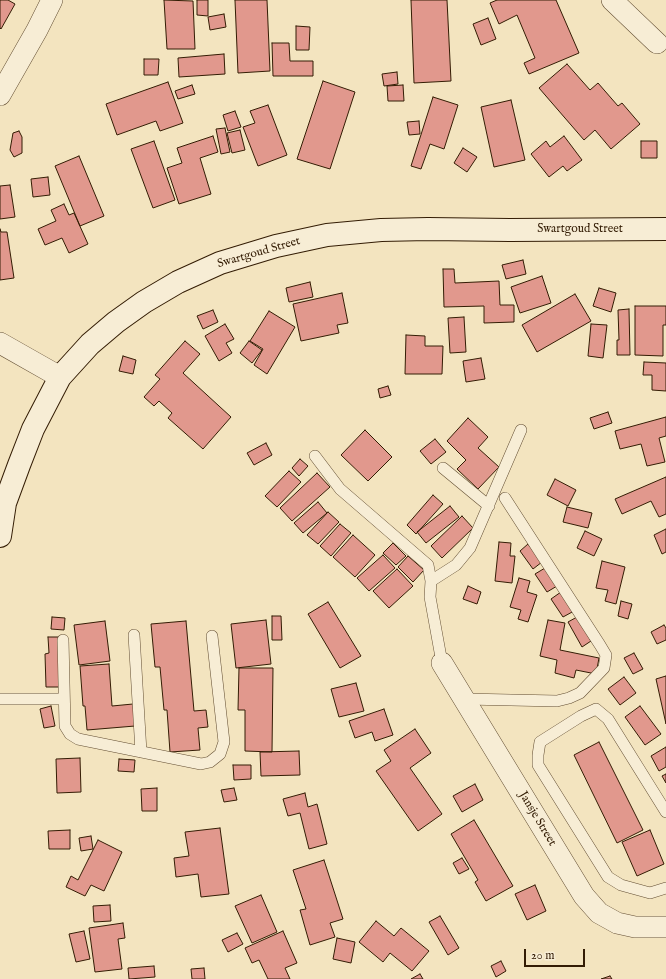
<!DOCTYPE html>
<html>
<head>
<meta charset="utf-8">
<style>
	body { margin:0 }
	#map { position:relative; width:666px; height:979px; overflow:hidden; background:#f3e4bf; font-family:"IM FELL English",serif }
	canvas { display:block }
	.scale { position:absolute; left:524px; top:949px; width:61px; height:18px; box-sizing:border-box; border:2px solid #331c04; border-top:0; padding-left:5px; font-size:12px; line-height:14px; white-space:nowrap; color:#331c04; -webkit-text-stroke:3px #f7edd5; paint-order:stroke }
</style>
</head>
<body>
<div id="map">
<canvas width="666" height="979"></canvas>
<div class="scale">20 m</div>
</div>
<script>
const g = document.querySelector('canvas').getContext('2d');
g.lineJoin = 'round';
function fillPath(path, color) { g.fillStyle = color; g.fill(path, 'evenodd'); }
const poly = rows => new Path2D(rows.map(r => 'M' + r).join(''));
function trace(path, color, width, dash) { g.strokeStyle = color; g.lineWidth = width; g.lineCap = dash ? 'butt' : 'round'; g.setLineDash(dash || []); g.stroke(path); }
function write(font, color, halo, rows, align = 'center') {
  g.font = font + ' "IM FELL English",serif'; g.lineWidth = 3; g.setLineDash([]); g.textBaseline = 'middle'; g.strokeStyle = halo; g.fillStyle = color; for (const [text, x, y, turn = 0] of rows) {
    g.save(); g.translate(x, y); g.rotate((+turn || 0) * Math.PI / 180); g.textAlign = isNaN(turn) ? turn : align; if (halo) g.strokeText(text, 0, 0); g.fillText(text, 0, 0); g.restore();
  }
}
const building = poly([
	[0,0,8,0,15,4,1,29,0,28,0,0],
	[164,0,193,1,195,49,167,49,164,0],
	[197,0,208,0,208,16,197,15,197,0],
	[235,0,267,0,270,71,238,73,235,0],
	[411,0,447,0,451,81,414,83,411,0],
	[497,0,556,0,579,53,529,74,524,63,535,58,517,15,499,24,490,3,497,0],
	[224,14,226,27,210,30,208,17,224,14],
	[488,18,496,39,481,45,473,24,488,18],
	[296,26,310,27,309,50,296,50,296,26],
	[272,43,289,43,290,61,313,61,313,76,273,76,272,43],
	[224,54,225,74,179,77,178,58,224,54],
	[144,59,159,59,158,75,144,75,144,59],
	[567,64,590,90,598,83,618,106,622,103,640,124,611,149,595,130,584,140,539,88,567,64],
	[397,72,398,84,384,86,382,74,397,72],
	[323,81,355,92,330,169,297,159,323,81],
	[168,82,183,123,160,131,156,121,117,135,106,104,168,82],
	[192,85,195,94,178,99,175,91,192,85],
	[403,85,404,101,388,101,387,86,403,85],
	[433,97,458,105,444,149,430,144,421,169,411,166,433,97],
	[511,100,525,160,494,167,481,107,511,100],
	[268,105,287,155,258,166,243,127,255,123,250,111,268,105],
	[235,111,241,127,228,131,223,115,235,111],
	[419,121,420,134,409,135,407,122,419,121],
	[225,128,230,152,221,154,216,129,225,128],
	[240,130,245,150,232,153,227,133,240,130],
	[19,131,22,137,22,153,14,157,10,150,13,133,19,131],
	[213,136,218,152,200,158,211,194,179,204,167,168,182,163,177,148,213,136],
	[564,136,582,160,567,171,563,166,549,177,531,154,546,141,550,147,564,136],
	[154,141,175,200,153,208,131,149,154,141],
	[641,141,657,141,657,158,641,158,641,141],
	[463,148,477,157,467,172,454,163,463,148],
	[79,156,104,216,80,226,55,166,79,156],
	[48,177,50,195,33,197,31,179,48,177],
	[10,185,15,217,0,219,0,186,10,185],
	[64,204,69,215,74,213,88,244,69,253,62,238,45,245,38,229,56,221,51,210,64,204],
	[0,229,1,232,7,232,14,278,0,280,0,229],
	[523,260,526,274,506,279,502,265,523,260],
	[443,269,454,269,455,283,499,281,500,305,514,305,514,322,484,323,484,306,444,307,443,269],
	[542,276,551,303,520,313,511,287,542,276],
	[310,282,313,297,289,302,286,288,310,282],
	[599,288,616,293,611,312,593,306,599,288],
	[342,293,348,323,337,325,339,333,301,341,293,304,342,293],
	[575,294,591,321,537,352,522,325,575,294],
	[635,306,666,306,666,325,663,325,663,356,635,355,635,306],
	[629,309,630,355,617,355,617,340,619,340,618,310,629,309],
	[213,310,218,322,203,329,197,316,213,310],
	[269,311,295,327,267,374,254,365,263,349,250,341,269,311],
	[464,317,466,352,450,353,448,318,464,317],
	[225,324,234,339,226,343,232,353,219,361,205,336,225,324],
	[591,324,607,325,603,358,588,356,591,324],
	[406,335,425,336,425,346,443,346,442,374,405,374,406,335],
	[185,341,200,354,183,373,231,417,203,449,168,418,172,413,159,401,154,406,144,397,160,379,155,375,185,341],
	[249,341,262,350,252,363,240,353,249,341],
	[123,356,136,360,133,374,119,371,123,356],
	[481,358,485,379,466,382,463,361,481,358],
	[644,362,666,363,666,391,652,390,652,375,643,375,644,362],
	[388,386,391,395,380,398,378,389,388,386],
	[608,412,612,423,594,429,590,418,608,412],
	[666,417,666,436,659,438,665,462,647,466,641,444,620,449,615,431,666,417],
	[468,418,488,437,478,448,499,467,478,489,457,469,466,460,447,441,468,418],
	[365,430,392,457,368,481,341,455,365,430],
	[435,439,446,452,431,464,420,451,435,439],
	[266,443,272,455,254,465,247,453,266,443],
	[300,459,308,466,299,476,292,468,300,459],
	[289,471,301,482,277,507,265,496,289,471],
	[317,473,330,487,292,521,280,508,317,473],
	[666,477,666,514,659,517,651,501,622,514,615,499,666,477],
	[555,479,576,490,568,506,547,495,555,479],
	[433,495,443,504,416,534,407,525,433,495],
	[318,502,327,513,303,533,294,523,318,502],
	[450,506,459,517,426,543,417,532,450,506],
	[567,507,592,513,588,528,563,522,567,507],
	[328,512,339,522,318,544,307,535,328,512],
	[462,516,473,528,442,558,431,546,462,516],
	[340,524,351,533,331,556,320,546,340,524],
	[666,529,666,552,662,554,654,535,666,529],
	[585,531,602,539,594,556,577,548,585,531],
	[353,535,375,555,355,577,333,557,353,535],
	[499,542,511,543,510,556,515,556,512,583,495,581,499,542],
	[393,543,406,556,396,565,383,553,393,543],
	[528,544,542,562,533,569,520,551,528,544],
	[383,555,395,568,369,591,357,578,383,555],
	[408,556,424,570,413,582,398,567,408,556],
	[602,561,625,567,616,604,605,601,608,590,596,588,602,561],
	[545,568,557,586,547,592,535,574,545,568],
	[397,569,413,586,389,608,373,591,397,569],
	[519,578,530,581,527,592,537,595,528,622,518,619,521,610,510,607,519,578],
	[468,586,481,592,477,604,463,599,468,586],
	[561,592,574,611,563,617,551,599,561,592],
	[621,601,632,604,628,619,618,616,621,601],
	[328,602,361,656,340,668,308,614,328,602],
	[272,616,281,616,282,640,272,640,272,616],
	[52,617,65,618,64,630,51,629,52,617],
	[577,617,591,641,582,647,568,622,577,617],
	[266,620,271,664,236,668,231,624,266,620],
	[548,620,565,623,560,650,599,658,596,674,576,670,574,678,555,673,557,660,540,656,548,620],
	[105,621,110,661,79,665,74,625,105,621],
	[186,621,194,711,206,710,208,727,198,728,200,750,170,752,167,710,164,710,160,667,155,667,151,624,186,621],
	[664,625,666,628,666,640,657,644,651,632,664,625],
	[48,637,59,637,60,687,46,687,45,654,49,653,48,637],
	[634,653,643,669,633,674,624,658,634,653],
	[109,664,112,706,133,704,135,726,87,730,85,706,83,706,80,666,109,664],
	[239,668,273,668,272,752,245,751,245,710,238,710,239,668],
	[666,676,666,724,656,679,666,676],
	[624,677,636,693,620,705,608,689,624,677],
	[356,683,364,711,339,717,331,689,356,683],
	[51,706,55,726,44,728,40,709,51,706],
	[640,706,661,734,645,745,625,717,640,706],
	[384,709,393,735,375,741,372,732,355,738,349,721,384,709],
	[415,729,431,753,410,768,442,814,418,831,376,771,391,761,384,750,415,729],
	[599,742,643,830,617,843,574,755,599,742],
	[666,747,666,767,659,771,651,756,666,747],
	[299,751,300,775,261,776,260,752,299,751],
	[80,758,81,792,57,793,56,759,80,758],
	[119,759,135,760,134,772,118,771,119,759],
	[233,765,251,765,251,779,234,780,233,765],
	[666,774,666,783,662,776,666,774],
	[475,784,483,800,462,812,453,796,475,784],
	[157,788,157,811,142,811,141,789,157,788],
	[234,788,237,800,224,802,221,790,234,788],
	[305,793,308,807,317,804,327,844,309,849,300,813,288,816,283,799,305,793],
	[474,820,513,886,486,901,475,882,478,880,451,834,474,820],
	[220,828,229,894,201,897,198,874,176,877,174,858,189,856,185,832,220,828],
	[70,830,70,849,49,849,48,831,70,830],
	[650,830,664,864,637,876,622,842,650,830],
	[91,836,93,849,81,851,79,838,91,836],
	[98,840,122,852,104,891,91,885,85,896,66,887,71,876,78,880,98,840],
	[462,858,469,869,459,874,453,863,462,858],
	[324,860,343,919,330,923,335,937,310,945,300,910,306,909,293,870,324,860],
	[535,885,546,911,527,920,515,894,535,885],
	[261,895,277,932,252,943,235,906,261,895],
	[110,905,111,921,94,922,93,906,110,905],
	[440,916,459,948,448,955,429,922,440,916],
	[376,921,394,936,401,928,429,951,412,971,390,953,383,962,359,942,376,921],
	[123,923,125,938,118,939,122,969,95,972,89,928,123,923],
	[84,931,90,959,76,962,69,934,84,931],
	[283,931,297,963,285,968,290,979,268,979,259,960,252,963,245,948,283,931],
	[237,933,243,944,228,952,222,940,237,933],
	[337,938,355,942,351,963,333,959,337,938],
	[501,961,506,971,496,977,491,966,501,961],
	[154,966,155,977,129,979,128,968,154,966],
	[204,968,205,979,192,979,191,969,204,968],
	[420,974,423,979,411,979,420,974],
	[610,976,612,979,601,979,610,976]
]);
const lane = poly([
	[315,456,340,489,428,565,431,581,430,597,442,663],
	[443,468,489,506],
	[431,581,456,565,470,548,521,430],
	[134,635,141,752],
	[63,640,65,726,70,734,78,739,201,764,210,762,220,754,224,742,212,636],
	[0,699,64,699],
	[465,699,557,701,569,698,580,693,604,668,606,655,600,645,505,498],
	[666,812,608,719,596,709,581,716,540,742,538,755,538,765,608,877,621,885,650,893,666,888]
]);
const street = poly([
	[612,0,657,43],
	[0,95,37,30,52,0],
	[0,343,60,377],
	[442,663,584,896,599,913,617,923,635,927,666,927]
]);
const secondary = poly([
	[0,536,5,503,19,465,33,429,60,377,90,344,116,322,144,302,178,282,220,263,276,246,327,235,381,230,428,229,510,230,666,229]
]);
const streetNames = [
	["Swartgoud Street",580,230],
	["Swartgoud Street",259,253,-16],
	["Jansje Street",537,819,59]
];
fillPath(building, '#e1988d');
trace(building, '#331c04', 1);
trace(lane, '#634e33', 12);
trace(street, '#634e33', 22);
trace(secondary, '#331c04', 24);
trace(lane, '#f7edd5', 11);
trace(street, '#f7edd5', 21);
trace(secondary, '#f7edd5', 22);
write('12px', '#331c04', '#f7edd5', streetNames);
</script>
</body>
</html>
